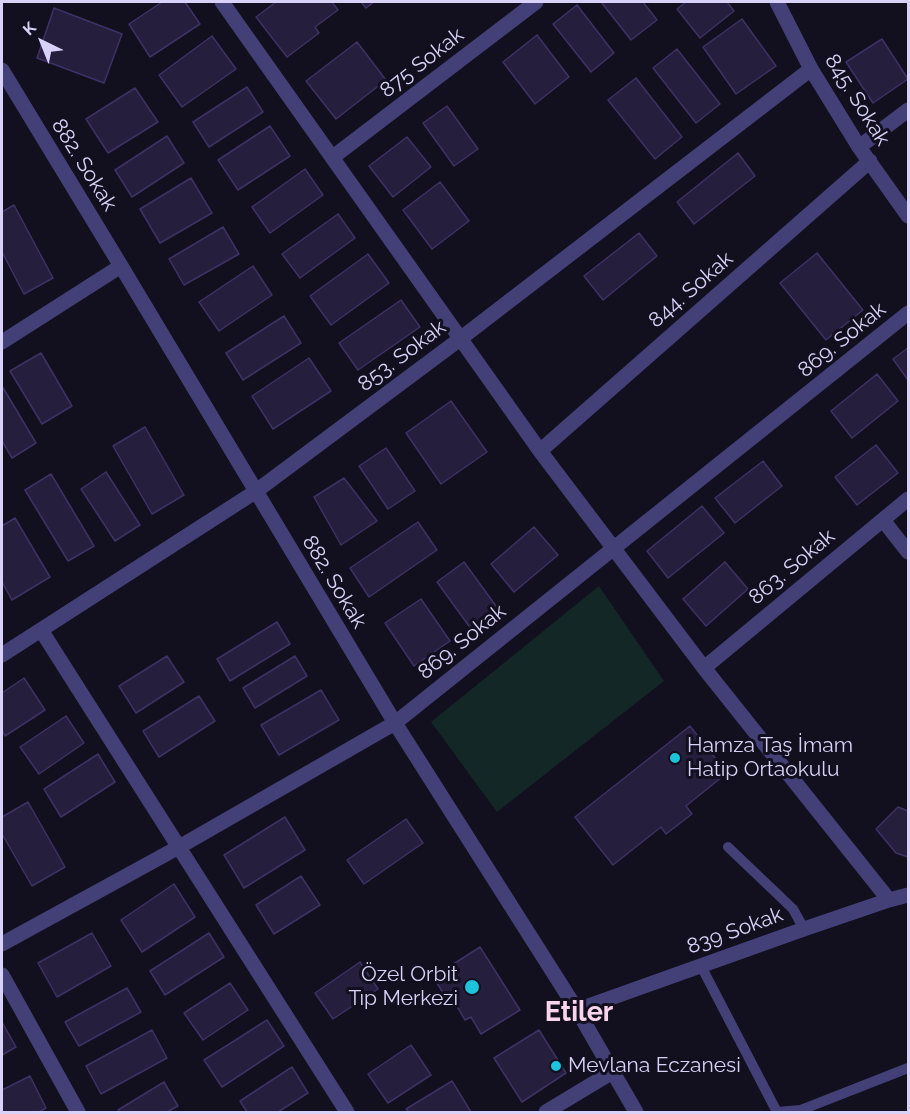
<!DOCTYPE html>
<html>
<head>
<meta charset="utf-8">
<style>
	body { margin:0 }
	#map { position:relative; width:910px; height:1114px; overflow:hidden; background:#120f1e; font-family:Raleway,sans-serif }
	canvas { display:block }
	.frame { position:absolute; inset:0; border:3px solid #d8d2f9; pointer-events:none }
	.north { position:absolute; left:12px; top:12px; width:60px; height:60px; -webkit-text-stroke:4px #120f1e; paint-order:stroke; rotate:317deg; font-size:16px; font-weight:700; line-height:24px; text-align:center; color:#d8d2f9 }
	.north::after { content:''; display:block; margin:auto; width:21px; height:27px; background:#d8d2f9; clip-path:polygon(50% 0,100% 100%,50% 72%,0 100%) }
</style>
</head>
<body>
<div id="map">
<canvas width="910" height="1114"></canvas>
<div class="frame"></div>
<div class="north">K</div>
</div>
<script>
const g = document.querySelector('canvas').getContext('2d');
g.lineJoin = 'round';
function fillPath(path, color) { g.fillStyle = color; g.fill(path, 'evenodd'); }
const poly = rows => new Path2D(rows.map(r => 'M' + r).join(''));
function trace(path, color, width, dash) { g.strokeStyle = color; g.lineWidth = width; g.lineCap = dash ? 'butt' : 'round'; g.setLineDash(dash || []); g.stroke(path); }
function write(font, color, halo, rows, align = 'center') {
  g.font = font + ' Raleway,sans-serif'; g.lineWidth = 6; g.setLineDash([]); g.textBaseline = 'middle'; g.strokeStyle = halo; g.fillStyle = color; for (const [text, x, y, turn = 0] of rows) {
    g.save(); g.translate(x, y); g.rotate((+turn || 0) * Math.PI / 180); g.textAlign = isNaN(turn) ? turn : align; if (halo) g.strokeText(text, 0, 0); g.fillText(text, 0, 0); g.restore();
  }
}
const green = poly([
	[599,586,664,681,497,812,431,722]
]);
const building = poly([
	[162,2,185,2,200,24,150,57,129,24,162,2],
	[276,2,332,2,338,10,315,27,319,33,287,57,256,17,276,2],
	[361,2,374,2,366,8,361,2],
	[601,2,643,2,657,20,631,40,601,2],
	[686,2,727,2,734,11,700,38,677,9,686,2],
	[577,5,614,53,591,72,553,24,577,5],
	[54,8,122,34,104,83,37,58,54,8],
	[742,19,776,66,736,94,703,47,742,19],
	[537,35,569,77,535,104,503,62,537,35],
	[212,36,236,69,182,107,159,75,212,36],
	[882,39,908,79,873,103,846,62,882,39],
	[357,42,386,80,336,119,306,81,357,42],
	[677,49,720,104,696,123,653,68,677,49],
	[636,78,682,137,655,159,608,100,636,78],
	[247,87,263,112,209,147,193,122,247,87],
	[135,88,158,122,108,153,86,119,135,88],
	[447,106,478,149,454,166,423,123,447,106],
	[270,126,290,156,238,190,218,160,270,126],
	[167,136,184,163,132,197,115,170,167,136],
	[407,137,431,167,393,197,369,166,407,137],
	[738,153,755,176,694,224,677,202,738,153],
	[305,169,323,195,270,233,252,207,305,169],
	[191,178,212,213,160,243,140,209,191,178],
	[440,182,469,221,432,249,403,210,440,182],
	[14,205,53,278,24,294,2,252,2,212,14,205],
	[338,214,355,238,300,278,282,254,338,214],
	[223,227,239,254,184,285,169,259,223,227],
	[639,233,657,256,603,300,584,276,639,233],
	[817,253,863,310,826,340,780,283,817,253],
	[368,254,389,283,331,325,310,296,368,254],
	[253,266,272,295,219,331,199,302,253,266],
	[401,300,420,327,358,370,339,343,401,300],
	[284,316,301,343,243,380,226,353,284,316],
	[908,348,908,380,893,359,908,348],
	[41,353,72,406,42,424,10,371,41,353],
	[309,358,331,391,273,429,252,396,309,358],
	[877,374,898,401,852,438,831,411,877,374],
	[2,386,36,443,12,458,2,441,2,386],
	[451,401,487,452,441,484,406,433,451,401],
	[145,427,184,495,152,514,113,446,145,427],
	[876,445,898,473,857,505,835,477,876,445],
	[386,448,415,491,388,509,359,466,386,448],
	[763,461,782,486,735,523,715,498,763,461],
	[106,472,140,525,115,541,81,489,106,472],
	[51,474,94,546,68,561,25,490,51,474],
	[344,478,377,521,341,545,314,497,344,478],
	[702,506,724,533,668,578,647,551,702,506],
	[15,518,50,577,12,600,2,582,2,526,15,518],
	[418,522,437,550,369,597,350,568,418,522],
	[534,527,558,555,514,592,491,564,534,527],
	[464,562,504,617,477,637,437,582,464,562],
	[725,562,748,589,706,626,683,599,725,562],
	[421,599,450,641,414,666,385,623,421,599],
	[277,622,290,644,230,681,217,659,277,622],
	[167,656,184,682,136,713,119,686,167,656],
	[295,656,307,676,255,708,243,688,295,656],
	[24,678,45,710,5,736,2,730,2,693,24,678],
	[321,690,339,720,279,755,261,725,321,690],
	[199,696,215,721,159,757,143,731,199,696],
	[66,716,84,743,39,774,20,747,66,716],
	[690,726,727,773,686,806,692,814,666,834,661,827,613,865,575,817,690,726],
	[98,754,115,782,61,817,44,789,98,754],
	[28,802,65,867,32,886,2,834,2,817,28,802],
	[898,807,908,811,908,857,896,853,876,829,898,807],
	[285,817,305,850,244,888,224,855,285,817],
	[406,819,423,843,364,884,347,860,406,819],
	[301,876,320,905,274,934,256,905,301,876],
	[174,884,195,917,142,952,121,920,174,884],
	[92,933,111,966,57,997,38,963,92,933],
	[209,933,224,957,165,995,150,971,209,933],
	[480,947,520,1010,481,1034,471,1017,465,1020,451,996,447,999,433,977,480,947],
	[360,962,378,989,333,1019,315,993,360,962],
	[230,983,248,1010,203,1040,184,1013,230,983],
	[127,988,141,1012,79,1046,65,1022,127,988],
	[267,1020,284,1046,222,1087,204,1060,267,1020],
	[2,1022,16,1047,2,1055,2,1022],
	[152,1030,167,1058,101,1094,86,1066,152,1030],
	[539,1030,566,1073,522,1102,494,1058,539,1030],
	[411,1045,431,1075,388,1103,368,1074,411,1045],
	[292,1067,308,1093,278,1112,247,1112,240,1101,292,1067],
	[30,1076,46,1108,39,1112,2,1112,2,1090,30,1076],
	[452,1081,471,1112,409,1112,406,1109,452,1081],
	[164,1082,178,1106,167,1112,120,1112,118,1110,164,1082]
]);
const service = poly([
	[728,847,793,909,804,929],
	[701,966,777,1112,801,1110,908,1068]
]);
const minor = poly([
	[222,2,540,451,704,668,889,900],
	[777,2,811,69,859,147,908,216],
	[2,70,121,266,395,723,577,1010,636,1112],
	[859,147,908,110],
	[333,157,536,2],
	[2,342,121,266],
	[540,451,870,161],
	[883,520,908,552],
	[41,630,347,1112],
	[2,655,255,492,460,339,811,69],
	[704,668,908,499],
	[2,944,179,847,395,723,908,313],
	[2,975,78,1112],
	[577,1010,804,929,889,900,908,895],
	[546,1112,614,1071]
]);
const markers = [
	[675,758,6,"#1cc3db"],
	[472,987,8,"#1cc3db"],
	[556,1066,6,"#1cc3db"]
];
const streetNames = [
	["875 Sokak",422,63,-38],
	["845. Sokak",857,100,58],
	["882. Sokak",84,165,58],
	["844. Sokak",691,290,-41],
	["869. Sokak",842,340,-39],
	["853. Sokak",402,356,-37],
	["863. Sokak",792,567,-40],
	["882. Sokak",334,582,59],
	["869. Sokak",462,642,-39],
	["839 Sokak",735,931,-20]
];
const poiNames = [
	["Hamza Taş İmam",687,746],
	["Hatip Ortaokulu",687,770],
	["Özel Orbit",458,975,"right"],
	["Tıp Merkezi",458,999,"right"],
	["Mevlana Eczanesi",568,1066]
];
const districtNames = [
	["Etiler",579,1013]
];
fillPath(green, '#132727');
fillPath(building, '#251e3d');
trace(building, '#3e3266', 1.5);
trace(service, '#434077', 10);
trace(minor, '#434077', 15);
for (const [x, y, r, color] of markers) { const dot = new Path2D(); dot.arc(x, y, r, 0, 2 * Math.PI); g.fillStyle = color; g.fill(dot); trace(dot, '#120f1e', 2); }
write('21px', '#d8d2f9', '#120f1e', streetNames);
write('21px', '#d8d2f9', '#120f1e', poiNames, 'left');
write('bold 27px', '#f9d4eb', '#120f1e', districtNames);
</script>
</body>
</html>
